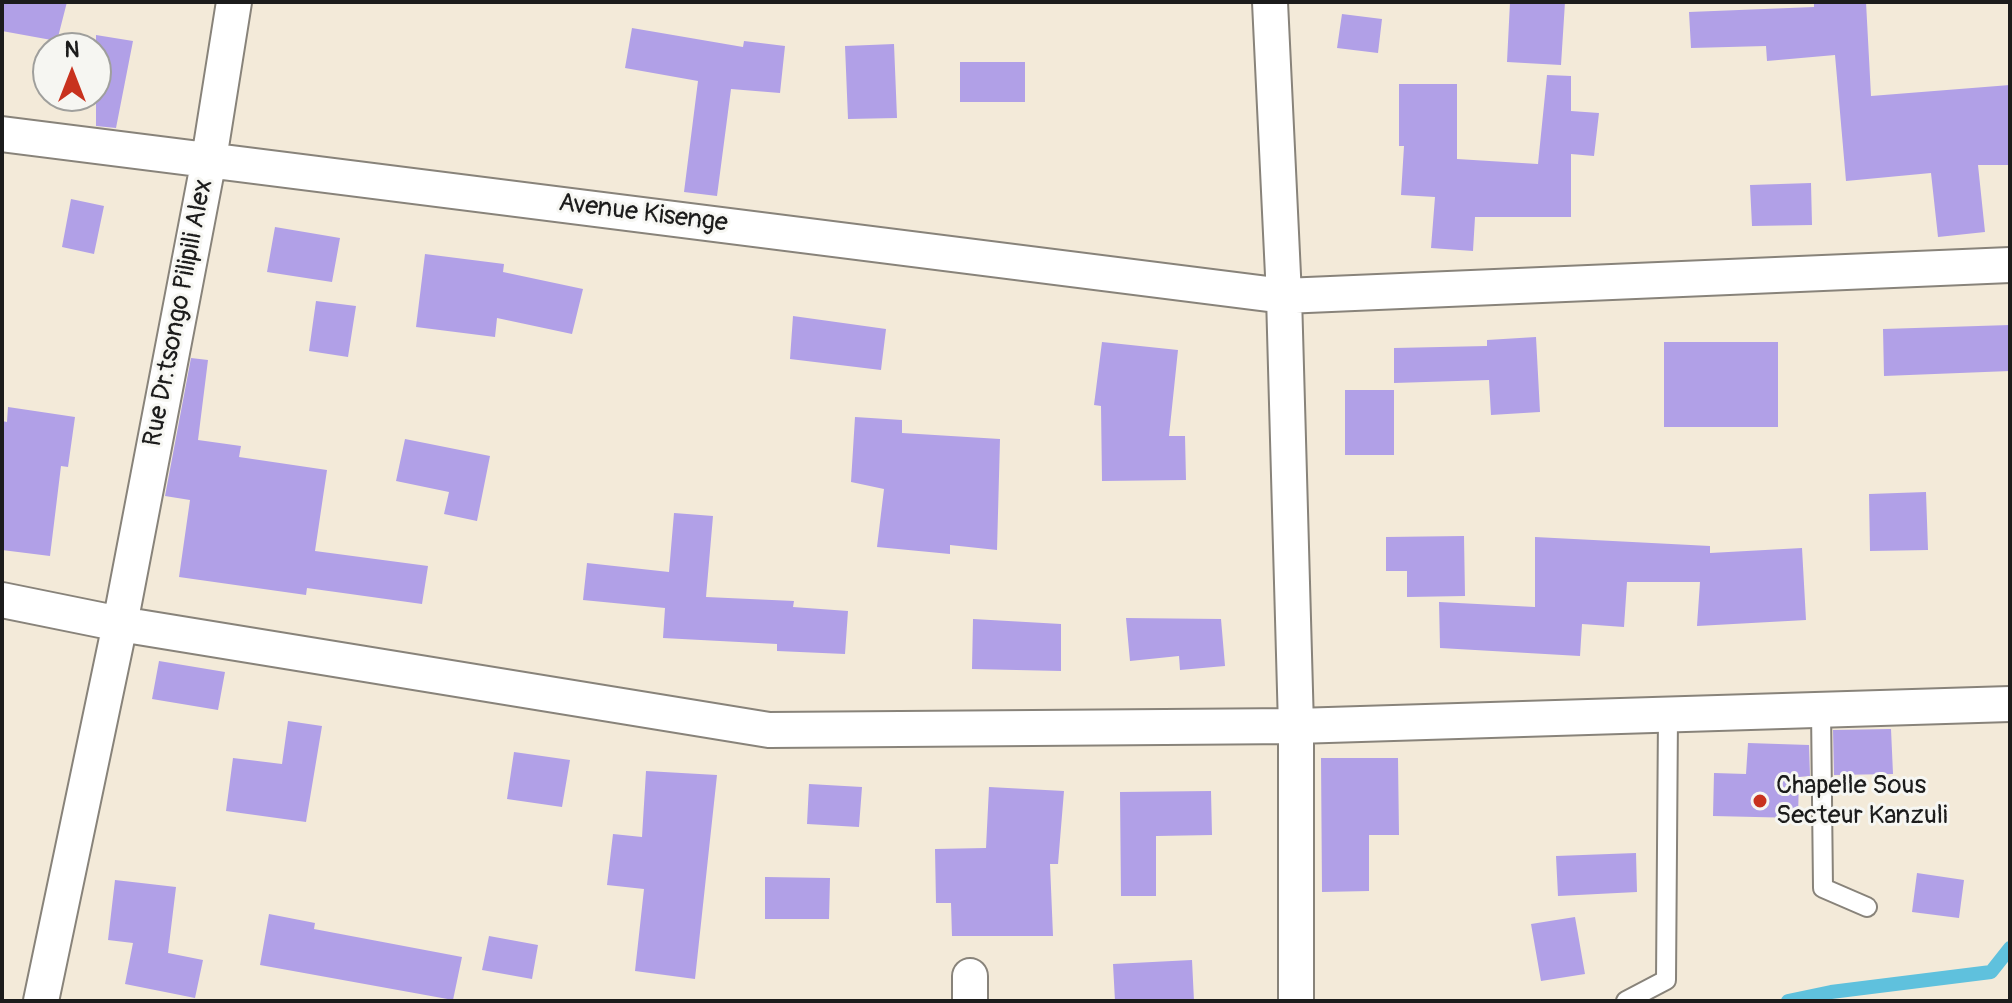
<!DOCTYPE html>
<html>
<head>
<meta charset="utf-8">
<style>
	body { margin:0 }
	#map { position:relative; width:2012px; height:1003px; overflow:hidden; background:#f3ead9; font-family:Pangolin,sans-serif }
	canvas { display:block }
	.frame { position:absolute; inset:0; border:4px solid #1c1c1c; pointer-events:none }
	.north { position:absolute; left:32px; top:32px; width:80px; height:80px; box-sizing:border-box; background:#f6f6f2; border:2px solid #9f9f9c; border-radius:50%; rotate:0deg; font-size:22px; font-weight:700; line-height:32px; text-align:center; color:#1c1c1c }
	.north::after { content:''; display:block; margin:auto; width:28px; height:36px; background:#c8321e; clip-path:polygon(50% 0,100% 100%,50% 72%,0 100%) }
</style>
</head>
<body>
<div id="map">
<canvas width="2012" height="1003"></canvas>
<div class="frame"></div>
<div class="north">N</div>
</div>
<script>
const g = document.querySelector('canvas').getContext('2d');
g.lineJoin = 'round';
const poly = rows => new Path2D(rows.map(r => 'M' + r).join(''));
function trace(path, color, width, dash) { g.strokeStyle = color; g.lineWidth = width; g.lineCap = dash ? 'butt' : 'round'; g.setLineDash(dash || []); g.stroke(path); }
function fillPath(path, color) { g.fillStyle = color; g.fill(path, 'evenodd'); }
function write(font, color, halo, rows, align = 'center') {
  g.font = font + ' Pangolin,sans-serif'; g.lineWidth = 6; g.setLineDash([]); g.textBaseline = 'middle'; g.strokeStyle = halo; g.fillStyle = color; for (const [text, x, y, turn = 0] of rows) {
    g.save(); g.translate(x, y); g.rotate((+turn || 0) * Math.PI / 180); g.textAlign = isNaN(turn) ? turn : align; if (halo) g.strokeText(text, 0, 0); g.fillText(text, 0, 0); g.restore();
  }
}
const stream = poly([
	[1788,1001,1831,992,1991,972,2010,948]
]);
const building = poly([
	[2,2,67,2,57,41,2,31],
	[1510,2,1565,2,1561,65,1507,62],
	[1814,2,1866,2,1871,96,2010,85,2010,165,1978,165,1985,232,1938,237,1931,173,1846,181,1835,55,1767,61,1766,46,1691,48,1689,12,1814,7],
	[1342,14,1382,19,1378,53,1337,48],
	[632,28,743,47,744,41,785,46,780,93,731,89,717,196,684,192,698,81,625,68],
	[96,35,133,41,116,128,96,126],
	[894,44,897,118,848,119,845,46],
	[960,62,1025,62,1025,102,960,102],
	[1547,75,1571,76,1571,111,1599,113,1594,156,1571,154,1571,217,1475,217,1473,251,1431,248,1435,197,1401,195,1404,146,1399,146,1399,84,1457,84,1457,159,1538,164],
	[1811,183,1812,225,1752,226,1750,185],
	[71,199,104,206,94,254,62,247],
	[275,227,340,238,332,282,267,272],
	[425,254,504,264,503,272,583,289,572,334,497,318,495,337,416,327],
	[316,301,356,306,348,357,309,351],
	[793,316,886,329,881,370,790,359],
	[2010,325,2010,371,1884,376,1883,329],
	[1536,337,1540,412,1491,415,1489,380,1394,383,1394,348,1487,346,1487,340],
	[1102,342,1178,350,1169,436,1185,436,1186,480,1102,481,1101,406,1094,405],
	[1664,342,1778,342,1778,427,1664,427],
	[191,358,208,360,198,440,241,446,239,457,327,470,315,551,428,566,422,604,307,588,306,595,179,577,190,500,165,496],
	[1345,390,1394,390,1394,455,1345,455],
	[8,407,75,417,68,467,61,466,50,556,2,550,2,421,7,422],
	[855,417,902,420,902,433,1000,439,997,550,950,545,950,554,877,547,884,489,851,482],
	[405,439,490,456,477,521,444,514,449,492,396,481],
	[1926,492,1928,550,1870,551,1869,494],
	[674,513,713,516,706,597,794,601,793,607,848,611,845,654,777,651,777,644,663,638,665,608,583,600,587,563,669,572],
	[1464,536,1465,596,1407,597,1407,571,1386,571,1386,537],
	[1535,537,1710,546,1710,553,1802,548,1806,620,1697,626,1700,582,1627,582,1624,627,1582,624,1580,656,1440,648,1439,602,1535,607],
	[1126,618,1221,619,1225,666,1180,670,1179,656,1130,661],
	[973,619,1061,624,1061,671,972,669],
	[159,661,225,672,218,710,152,699],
	[288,721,322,726,306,822,226,811,233,758,282,764],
	[1891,729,1893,774,1834,775,1833,730],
	[1748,743,1809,745,1810,776,1799,777,1798,818,1713,816,1714,773,1746,774],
	[514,752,570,760,562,807,507,799],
	[1321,758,1398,758,1399,835,1369,835,1369,891,1322,892],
	[646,771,717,775,695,979,635,971,644,889,607,885,613,834,642,837],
	[809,784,862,787,859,827,807,824],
	[989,787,1064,791,1058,864,1050,864,1053,936,952,936,951,903,936,903,935,849,986,848],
	[1211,791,1212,835,1156,836,1156,896,1121,896,1120,792],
	[1636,853,1637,892,1558,896,1556,856],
	[1917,873,1964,880,1959,918,1912,912],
	[765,877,830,878,829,919,765,919],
	[115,880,176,887,168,953,203,960,195,998,125,984,133,943,108,940],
	[269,914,315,923,314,929,462,957,453,1000,260,965],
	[1575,917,1585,974,1541,981,1531,924],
	[489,936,538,945,532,979,482,970],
	[1192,960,1194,1001,1115,1001,1113,964]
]);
const lane = poly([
	[1821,710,1823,888,1867,907],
	[1626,1001,1666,980,1668,715]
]);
const street = poly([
	[1270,2,1284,296,1296,726,1296,1001],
	[2,134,1284,296,2010,265],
	[2,600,120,624,769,730,1296,726,2010,704],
	[41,1001,120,624,209,159,234,2],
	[970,1001,970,976]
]);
const markers = [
	[1760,801,8,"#c8321e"]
];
const streetNames = [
	["Avenue Kisenge",643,214,7],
	["Rue Dr.tsongo Pilipili Alex",179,313,-79]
];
const poiNames = [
	["Chapelle Sous",1776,786],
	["Secteur Kanzuli",1776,816]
];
trace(stream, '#5fc1dd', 14);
fillPath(building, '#b1a0e7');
trace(lane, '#88837a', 22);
trace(street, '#88837a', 38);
trace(lane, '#fff', 18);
trace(street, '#fff', 34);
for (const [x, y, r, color] of markers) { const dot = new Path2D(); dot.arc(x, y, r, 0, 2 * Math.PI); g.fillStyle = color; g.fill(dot); trace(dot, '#f6f6f2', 3); }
write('26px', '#1c1c1c', '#f6f6f2', streetNames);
write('26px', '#1c1c1c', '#f6f6f2', poiNames, 'left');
</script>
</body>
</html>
